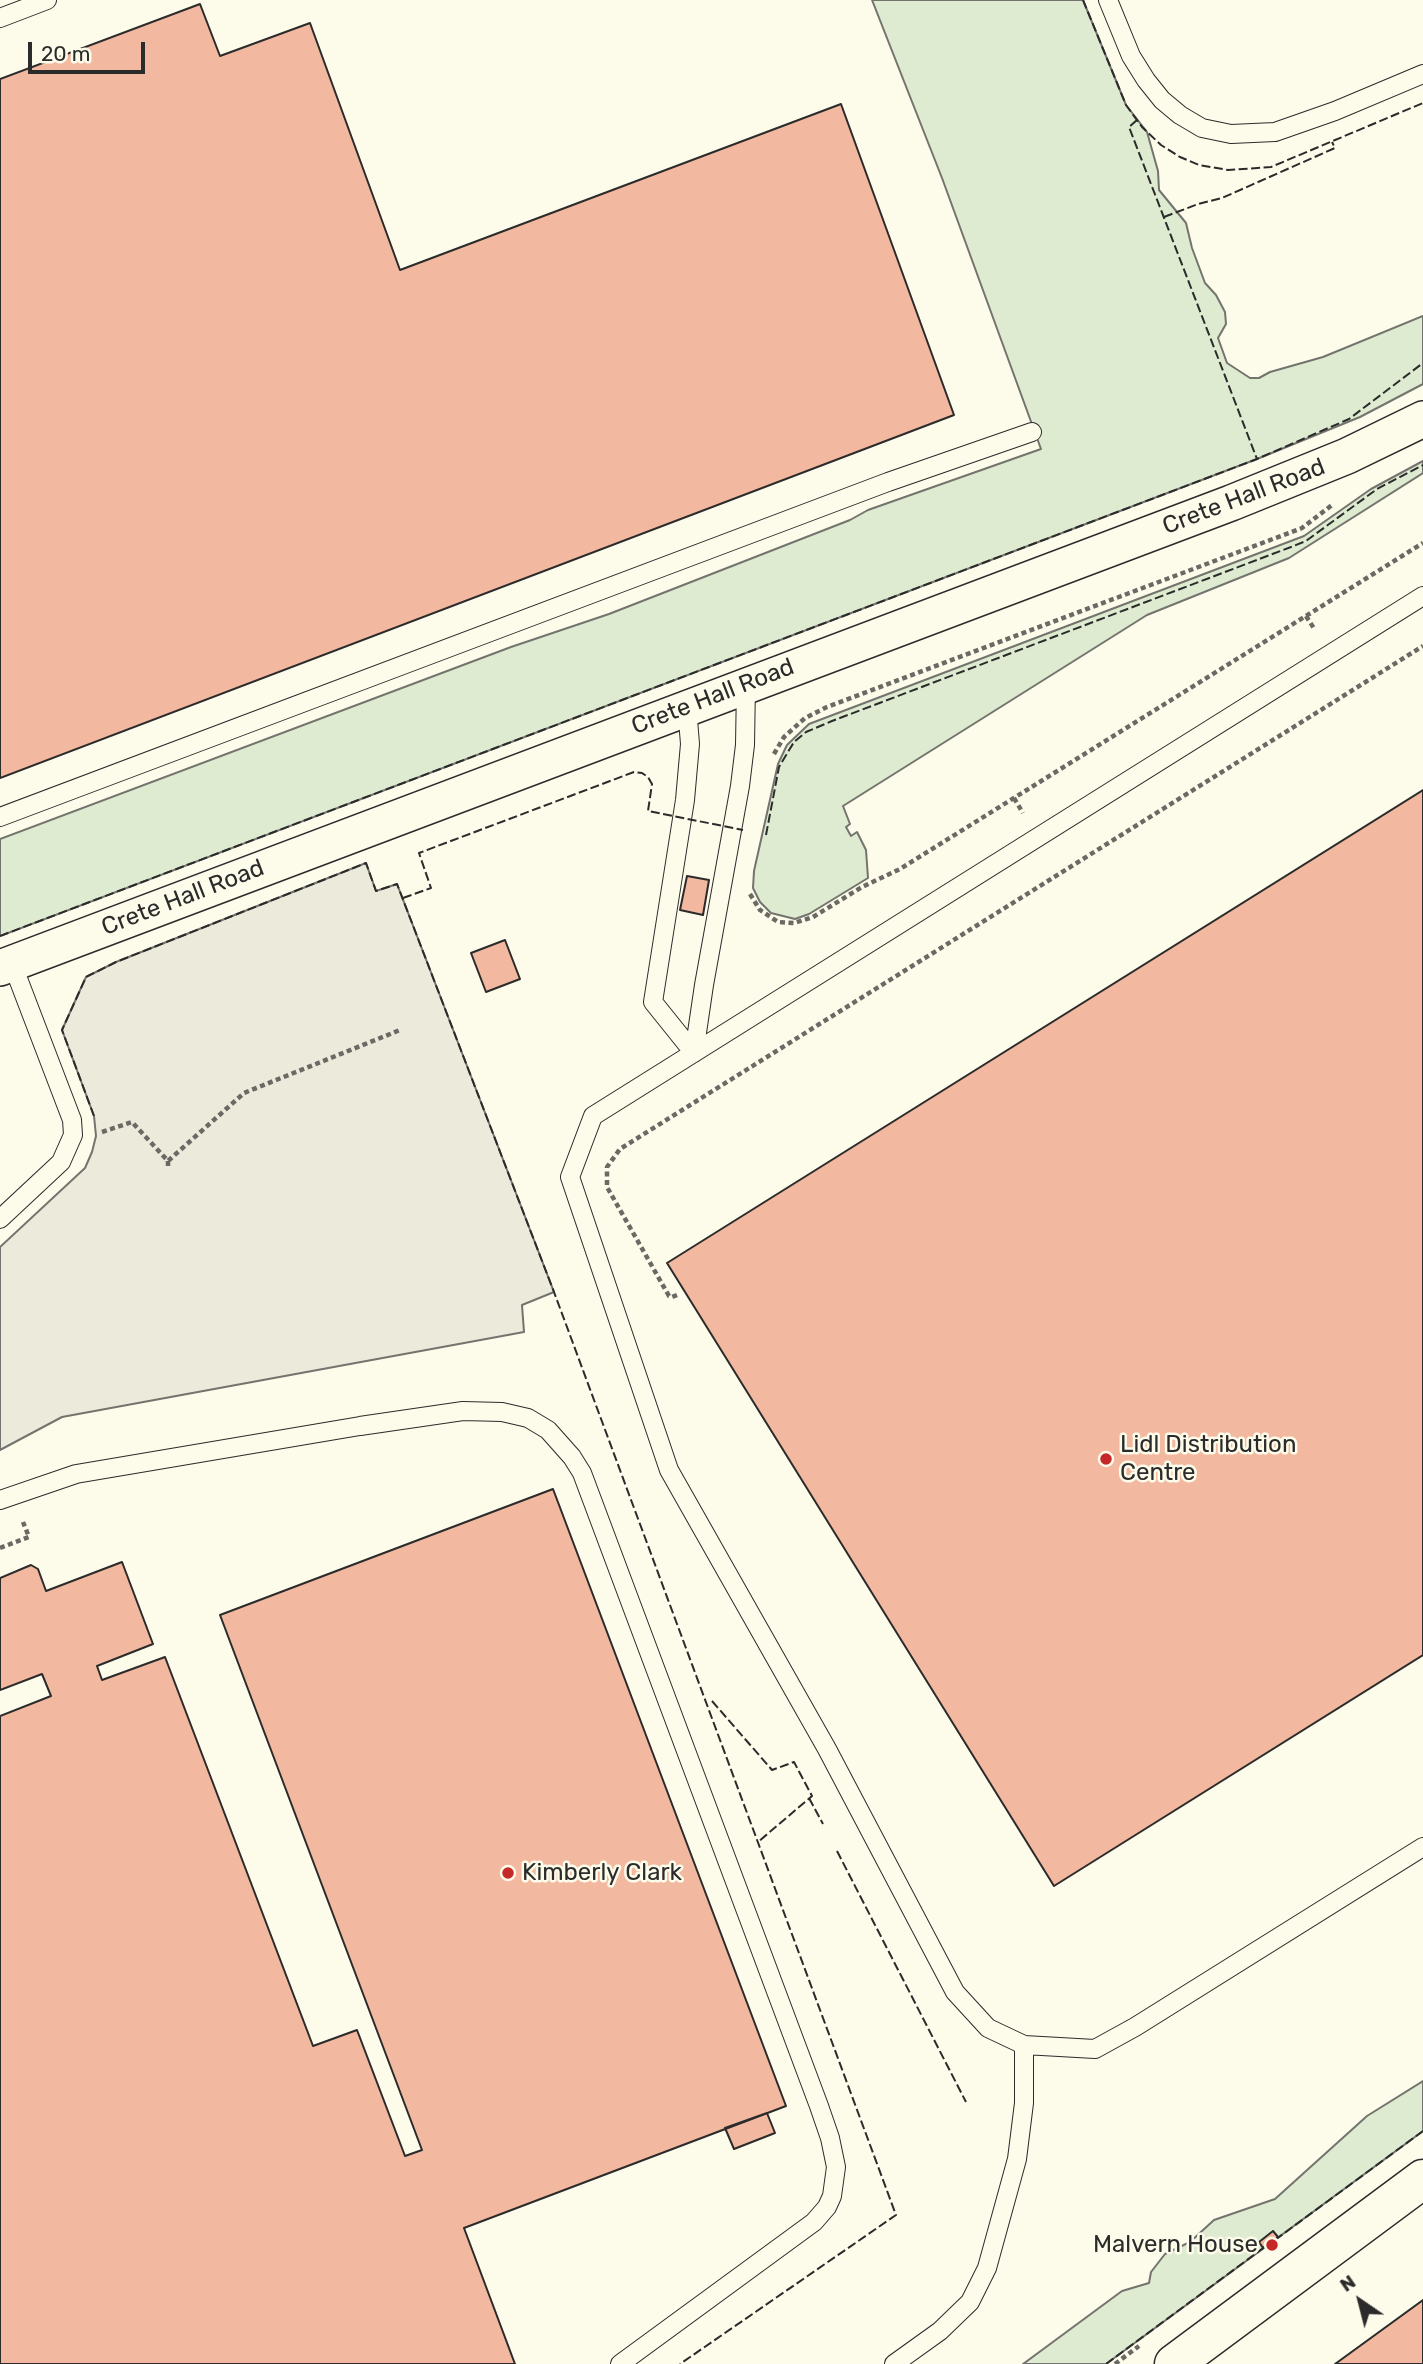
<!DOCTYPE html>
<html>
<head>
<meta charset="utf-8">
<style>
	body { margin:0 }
	#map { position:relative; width:1423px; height:2364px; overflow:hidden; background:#fdfbea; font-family:Rubik,sans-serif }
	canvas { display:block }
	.north { position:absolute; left:1325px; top:2266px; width:70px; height:70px; -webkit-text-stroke:5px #fdfbea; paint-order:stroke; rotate:325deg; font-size:19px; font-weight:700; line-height:28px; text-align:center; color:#2b2b2b }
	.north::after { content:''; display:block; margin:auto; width:24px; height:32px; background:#2b2b2b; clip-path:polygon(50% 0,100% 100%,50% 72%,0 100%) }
	.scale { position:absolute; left:28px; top:42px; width:117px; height:32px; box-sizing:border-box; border:4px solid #2b2b2b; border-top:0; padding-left:9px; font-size:21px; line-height:24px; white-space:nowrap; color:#2b2b2b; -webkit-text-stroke:5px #fdfbea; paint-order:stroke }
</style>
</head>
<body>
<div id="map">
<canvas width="1423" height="2364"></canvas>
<div class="north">N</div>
<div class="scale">20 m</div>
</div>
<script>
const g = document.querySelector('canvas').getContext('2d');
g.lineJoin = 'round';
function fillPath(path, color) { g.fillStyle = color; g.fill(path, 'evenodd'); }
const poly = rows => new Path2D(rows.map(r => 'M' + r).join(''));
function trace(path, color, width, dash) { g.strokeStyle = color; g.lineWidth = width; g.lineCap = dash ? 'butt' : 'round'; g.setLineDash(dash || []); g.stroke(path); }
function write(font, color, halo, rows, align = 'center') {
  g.font = font + ' Rubik,sans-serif'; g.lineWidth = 5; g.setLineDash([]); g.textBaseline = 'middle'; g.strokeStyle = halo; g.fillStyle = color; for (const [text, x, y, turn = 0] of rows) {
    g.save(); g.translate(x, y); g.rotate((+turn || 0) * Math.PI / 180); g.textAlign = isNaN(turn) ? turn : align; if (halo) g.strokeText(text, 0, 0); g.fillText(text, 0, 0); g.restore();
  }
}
const green = poly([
	[872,0,1083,0,1126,105,1147,132,1158,171,1159,190,1186,223,1192,248,1205,283,1216,295,1225,312,1226,324,1218,338,1227,363,1250,378,1259,378,1270,372,1323,357,1423,316,1423,384,1360,417,1257,459,0,936,0,839,511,647,609,614,850,520,868,510,1041,449,942,178,872,0],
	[1423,461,1423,473,1289,558,1147,615,843,806,850,824,846,827,851,836,857,832,866,850,868,878,809,914,795,919,771,913,760,902,753,888,754,871,778,764,787,745,809,724,1304,536,1371,489,1423,461],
	[1423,2081,1423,2131,1106,2364,1023,2364,1122,2291,1149,2283,1151,2272,1165,2254,1190,2242,1214,2220,1275,2199,1367,2116,1423,2081]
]);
const parking = poly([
	[366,863,376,891,397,884,554,1292,522,1305,524,1332,62,1417,0,1450,0,1247,85,1168,92,1152,96,1136,94,1116,62,1030,86,977,116,962,366,863]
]);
const building = poly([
	[200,4,220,56,310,23,400,270,841,104,954,415,0,778,0,79,200,4],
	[1423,790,1423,1655,1054,1886,667,1263,1423,790],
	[687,876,709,880,703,915,680,910,687,876],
	[505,940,520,979,486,992,471,953,505,940],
	[553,1489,786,2106,464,2228,515,2364,0,2364,0,1716,51,1696,42,1674,0,1690,0,1578,31,1565,38,1569,46,1591,122,1562,153,1644,97,1666,102,1680,165,1657,313,2046,357,2030,405,2156,422,2150,220,1615,553,1489],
	[767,2113,775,2133,734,2149,725,2128,767,2113],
	[1273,2231,1278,2237,1263,2248,1259,2242,1273,2231],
	[1423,2300,1423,2364,1335,2364,1423,2300]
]);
const path = poly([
	[1306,616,1315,630],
	[774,754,784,737,805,718,827,707,1302,528,1332,505],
	[1014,798,1023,813],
	[750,894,760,910,778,922,794,923,813,917,862,887,900,869,1423,543],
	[102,1132,132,1122,168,1161,244,1093,400,1030],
	[168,1161,168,1169],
	[677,1295,672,1297,669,1296,607,1187,607,1167,620,1149,1423,646],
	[0,1548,29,1537,23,1522],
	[1115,2364,1139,2346]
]);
const service = poly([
	[1108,0,1131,56,1146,80,1162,100,1180,115,1202,128,1231,134,1275,132,1335,111,1423,74],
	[0,18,47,0],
	[1423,596,593,1116,570,1177,669,1470,827,1749,955,1992,988,2028,1024,2045,1095,2049,1135,2027,1423,1847],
	[687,707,690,744,685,800,653,1002,694,1053],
	[0,817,888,482,1032,432],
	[694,1053,704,985,740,786,745,745,746,685],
	[0,1219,61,1162,73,1135,72,1120,12,963],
	[0,1500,76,1474,360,1426,463,1411,502,1412,528,1418,548,1430,572,1457,582,1473,819,2106,830,2138,836,2167,832,2196,827,2207,814,2222,620,2364],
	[894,2364,940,2331,970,2302,987,2268,1017,2159,1024,2103,1024,2045]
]);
const minor = poly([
	[0,968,1231,503,1347,456,1423,419]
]);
const secondary = poly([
	[1174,2364,1423,2179]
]);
const fence = poly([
	[1083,0,1126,105,1142,127,1161,145,1180,157,1199,165,1228,170,1271,167,1423,103],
	[1137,120,1129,127,1257,459],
	[1164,217,1198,204,1222,198,1335,148,1332,142],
	[766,835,779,767,794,742,806,732,832,721,1291,547,1306,541,1377,489,1423,465],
	[403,898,431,888,419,853,634,772,642,773,648,777,652,784,648,811,743,830],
	[0,936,1257,459,1349,419,1423,363],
	[94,1116,62,1030,86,977,116,962,366,863,376,891,397,884,554,1292,896,2215,680,2364],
	[712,1701,772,1770,794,1762,812,1796,758,1842],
	[809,1798,823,1824],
	[837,1851,966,2102],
	[1275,2240,1423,2131],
	[1106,2364,1266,2246]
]);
const markers = [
	[1106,1459,7,"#c62828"],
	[508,1873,7,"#c62828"],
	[1272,2245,7,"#c62828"]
];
const streetNames = [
	["Crete Hall Road",1244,497,-21],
	["Crete Hall Road",713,697,-21],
	["Crete Hall Road",183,898,-21]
];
const poiNames = [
	["Lidl Distribution",1120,1445],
	["Centre",1120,1473],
	["Kimberly Clark",522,1873],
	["Malvern House",1258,2245,"right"]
];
fillPath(green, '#deebd1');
trace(green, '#74746e', 2);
fillPath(parking, '#eceadb');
trace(parking, '#74746e', 2);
fillPath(building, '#f2b8a0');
trace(building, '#2b2b2b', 2);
trace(service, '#2b2b2b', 20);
trace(minor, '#2b2b2b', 38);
trace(secondary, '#2b2b2b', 41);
trace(path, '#6a6964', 4.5, [5, 3.5]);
trace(service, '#fdfbea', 18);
trace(minor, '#fdfbea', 35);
trace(secondary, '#fdfbea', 38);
trace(fence, '#2b2b2b', 2, [9, 3.5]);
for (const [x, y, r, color] of markers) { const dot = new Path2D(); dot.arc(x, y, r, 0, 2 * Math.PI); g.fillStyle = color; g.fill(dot); trace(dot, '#fdfbea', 2.5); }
write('24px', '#2b2b2b', '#fdfbea', streetNames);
write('24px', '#2b2b2b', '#fdfbea', poiNames, 'left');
</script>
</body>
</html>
